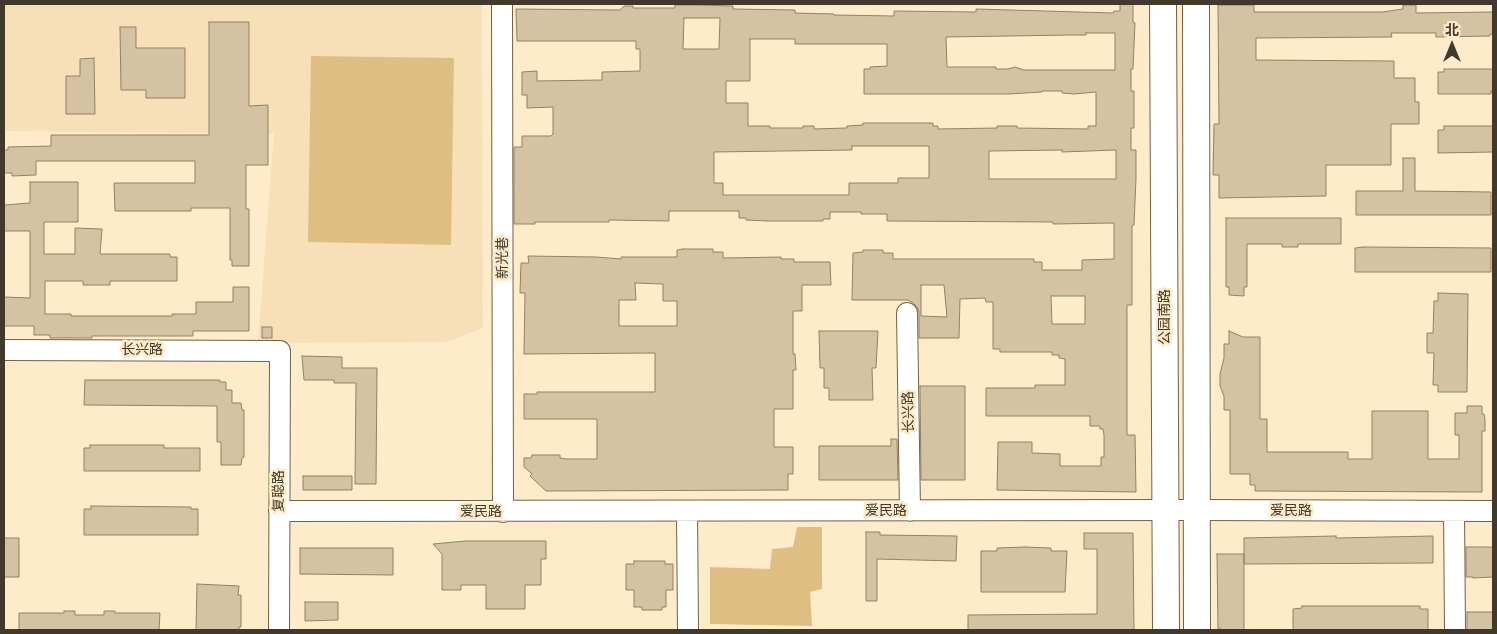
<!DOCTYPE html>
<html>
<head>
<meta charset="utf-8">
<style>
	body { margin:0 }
	#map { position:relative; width:1497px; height:634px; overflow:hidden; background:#feebca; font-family:Manrope,"Noto Sans SC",sans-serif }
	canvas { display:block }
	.frame { position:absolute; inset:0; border:5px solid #41392c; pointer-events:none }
	.north { position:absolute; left:1427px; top:20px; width:50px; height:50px; -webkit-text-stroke:4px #feebca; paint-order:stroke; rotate:0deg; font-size:14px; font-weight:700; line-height:20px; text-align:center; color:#41392c }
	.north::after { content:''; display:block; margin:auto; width:18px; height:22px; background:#41392c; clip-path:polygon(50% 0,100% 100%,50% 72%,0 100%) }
</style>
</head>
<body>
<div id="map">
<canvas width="1497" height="634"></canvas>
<div class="frame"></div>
<div class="north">北</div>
</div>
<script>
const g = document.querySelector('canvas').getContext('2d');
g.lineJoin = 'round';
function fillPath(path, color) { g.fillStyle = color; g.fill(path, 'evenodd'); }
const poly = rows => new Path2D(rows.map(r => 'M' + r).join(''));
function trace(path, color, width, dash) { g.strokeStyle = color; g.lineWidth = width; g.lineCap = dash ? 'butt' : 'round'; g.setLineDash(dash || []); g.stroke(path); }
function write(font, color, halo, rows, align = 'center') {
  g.font = font + ' Manrope,"Noto Sans SC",sans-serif'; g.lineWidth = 5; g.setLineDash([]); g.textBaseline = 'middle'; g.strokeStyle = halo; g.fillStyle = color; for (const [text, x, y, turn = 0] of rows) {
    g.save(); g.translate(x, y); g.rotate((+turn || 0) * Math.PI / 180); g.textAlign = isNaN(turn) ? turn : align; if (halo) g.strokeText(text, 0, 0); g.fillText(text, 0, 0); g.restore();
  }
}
const built = poly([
	[4,4,482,4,483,328,446,342,258,343,274,132,272,134,4,131]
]);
const green = poly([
	[311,56,454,58,451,245,308,242],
	[797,527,822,527,822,589,810,592,812,626,710,624,710,567,770,569,772,549,793,547]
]);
const building = poly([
	[1120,4,1133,4,1133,22,1135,23,1133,69,1131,69,1131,91,1134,91,1134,128,1131,128,1131,150,1136,150,1136,178,1134,225,1132,226,1132,305,1127,305,1127,435,1135,435,1136,492,997,490,998,442,1032,442,1032,453,1060,454,1060,466,1101,466,1101,457,1104,457,1104,435,1103,429,1100,429,1100,426,1090,426,1090,416,986,416,986,388,1035,388,1035,385,1065,385,1065,359,1059,358,1059,355,1052,355,1052,352,1000,352,1000,349,993,349,993,302,986,302,985,298,960,299,959,338,919,338,919,312,917,307,913,303,908,300,852,300,853,253,863,252,863,250,883,250,883,253,893,253,893,259,1034,259,1034,262,1042,262,1042,270,1082,270,1082,260,1114,259,1114,223,1053,224,1053,222,887,221,887,214,861,214,861,212,830,212,830,219,823,219,823,221,768,221,746,220,746,218,739,218,739,211,669,211,669,221,609,220,609,222,535,222,535,224,514,224,514,147,522,147,522,136,551,136,553,134,553,107,527,108,527,95,522,95,522,72,537,71,537,81,602,80,602,72,640,71,640,49,636,49,636,41,517,41,516,9,620,10,624,6,633,6,633,8,675,8,675,5,698,5,733,6,733,9,795,10,795,13,834,14,834,15,894,16,894,11,976,12,976,9,1113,13,1114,11,1120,11,1120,4],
	[684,18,720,18,719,49,683,49,684,18],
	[1086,33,1115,33,1115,70,1024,70,1015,67,1008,69,996,69,996,67,947,67,946,37,1071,35,1086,35,1086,33],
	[750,39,795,39,795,44,887,44,887,66,870,67,870,69,864,69,864,94,1009,94,1042,92,1042,91,1062,91,1062,93,1074,94,1096,92,1096,126,1088,126,1088,129,1017,128,1017,126,997,126,997,128,938,129,938,126,933,126,933,123,863,123,863,125,847,126,847,128,814,129,814,126,803,126,803,128,770,128,770,126,748,126,748,103,726,103,726,81,750,81,750,39],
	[852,146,929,146,929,178,898,178,898,183,849,183,849,195,723,195,723,183,714,183,714,152,852,150,852,146],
	[1062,150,1062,152,1116,150,1116,179,989,179,989,151,1062,150],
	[921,285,944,285,947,317,921,316,921,285],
	[1051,296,1085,296,1085,324,1052,324,1051,296],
	[1218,5,1254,5,1254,12,1382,12,1403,9,1403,5,1416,5,1416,13,1493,12,1493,34,1490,34,1490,36,1436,37,1436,33,1391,33,1392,37,1256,38,1256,60,1394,61,1394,78,1415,78,1415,102,1419,102,1419,124,1391,124,1391,165,1326,165,1326,196,1219,198,1219,175,1213,175,1214,124,1219,124,1218,5],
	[209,22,249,22,249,106,268,105,268,165,246,165,246,209,249,209,249,266,232,266,232,260,230,260,230,208,191,208,191,211,115,211,114,183,195,183,195,161,36,161,36,175,12,176,12,173,4,173,4,150,8,150,8,147,51,146,51,135,209,135,209,22],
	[120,27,136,27,136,48,185,48,185,98,146,98,146,90,121,90,120,27],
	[94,58,95,114,66,114,66,76,80,76,80,59,94,58],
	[1444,69,1493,69,1493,91,1491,91,1491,94,1438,94,1438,72,1444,72,1444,69],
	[1444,126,1493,126,1493,152,1438,153,1438,130,1444,130,1444,126],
	[1403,158,1415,158,1415,191,1491,192,1491,215,1356,215,1356,191,1403,191,1403,158],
	[30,182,78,182,78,222,44,222,44,254,75,254,75,228,102,229,100,254,170,254,170,257,177,257,177,281,110,281,110,285,83,285,83,281,45,281,45,314,71,314,71,316,172,316,172,314,196,314,196,302,233,302,233,287,249,287,249,331,193,331,193,336,92,336,92,338,50,338,50,335,34,335,34,326,4,326,4,297,30,298,30,231,4,231,4,205,30,203,30,182],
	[1226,218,1341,218,1341,244,1298,244,1298,247,1282,247,1282,244,1247,244,1247,287,1244,287,1244,296,1229,295,1229,287,1226,287,1226,218],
	[1363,247,1491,248,1491,272,1355,272,1355,248,1363,247],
	[683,249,713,249,713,252,723,252,723,258,781,257,781,259,794,259,794,262,830,262,831,285,802,285,802,311,793,311,793,354,795,354,796,370,793,370,793,409,774,409,774,447,793,447,793,474,788,474,788,490,546,491,530,476,532,474,524,467,524,458,531,458,532,455,560,455,560,458,567,459,597,459,597,419,524,419,524,394,537,394,537,392,655,392,655,353,524,354,525,293,520,293,521,263,529,263,528,256,596,257,621,259,621,257,677,257,677,250,683,249],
	[635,283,663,284,663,301,677,301,677,326,619,326,619,300,636,300,635,283],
	[1438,293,1468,294,1467,392,1438,392,1438,385,1433,385,1434,353,1427,353,1427,333,1433,333,1434,301,1438,301,1438,293],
	[262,327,272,327,272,338,262,338,262,327],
	[819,331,878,331,876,368,872,368,873,400,829,400,829,388,824,388,824,368,820,368,819,331],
	[1229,331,1243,337,1260,337,1260,419,1267,419,1267,452,1348,452,1348,459,1372,459,1372,411,1428,411,1428,459,1459,459,1459,435,1455,435,1455,413,1467,413,1467,406,1482,406,1482,414,1484,414,1485,419,1485,431,1482,431,1482,492,1255,491,1255,485,1250,485,1250,474,1230,474,1230,410,1224,410,1224,396,1220,386,1220,374,1224,358,1224,344,1229,344,1229,331],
	[302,356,342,357,342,368,377,368,376,484,355,484,356,383,334,383,334,380,304,380,302,356],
	[85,380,220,380,220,382,226,382,226,390,232,390,232,403,241,403,242,410,244,410,244,457,242,458,241,465,221,465,221,442,217,442,217,406,84,405,85,380],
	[920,386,965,386,965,480,921,480,920,386],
	[891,439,897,439,898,480,819,480,819,446,891,446,891,439],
	[90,445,164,445,164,448,200,448,200,471,84,471,84,448,90,448,90,445],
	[303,476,352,476,352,490,303,490,303,476],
	[91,506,191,507,191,509,198,509,198,535,84,535,84,509,91,509,91,506],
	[866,532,880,532,880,535,957,536,956,561,877,559,877,601,866,601,866,532],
	[1084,533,1133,533,1134,630,968,630,968,615,1097,614,1097,549,1084,549,1084,533],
	[1336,536,1336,538,1433,536,1433,563,1244,564,1244,538,1336,536],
	[4,538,19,538,19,577,4,577,4,538],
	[466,541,546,541,546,559,541,559,541,585,525,585,525,609,486,609,486,585,461,585,461,590,442,590,442,554,433,544,466,541],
	[1025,547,1051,548,1051,551,1067,551,1065,592,981,592,981,551,997,551,997,548,1025,547],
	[1466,547,1493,547,1493,577,1473,578,1473,577,1466,577,1466,547],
	[300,548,393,548,393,575,300,574,300,548],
	[1217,554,1244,554,1244,630,1221,630,1221,629,1218,629,1217,554],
	[634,561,665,561,665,564,673,564,673,590,666,590,666,607,662,607,662,610,642,610,642,607,634,607,634,590,626,590,626,564,634,564,634,561],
	[197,584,239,586,238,595,241,595,241,627,239,627,239,630,196,630,197,584],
	[305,602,338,602,338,620,305,621,305,602],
	[1302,606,1420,606,1420,609,1428,609,1428,630,1293,630,1293,609,1302,608,1302,606],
	[64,611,75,611,75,615,104,615,104,611,115,611,115,613,160,613,159,630,19,630,19,613,64,613,64,611],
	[1467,612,1493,612,1493,630,1467,630,1467,612]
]);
const minor = poly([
	[502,4,503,512],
	[907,313,910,511],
	[4,350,280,351,279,630],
	[279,511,1196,510,1493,511],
	[1454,511,1455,630],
	[687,512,688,630]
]);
const major = poly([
	[1163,4,1166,630],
	[1196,4,1197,630]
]);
const streetNames = [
	["新光巷",503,258,-90],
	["公园南路",1165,317,-90],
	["长兴路",142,350],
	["长兴路",909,412,-91],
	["复聪路",279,491,-90],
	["爱民路",886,511],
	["爱民路",1291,511],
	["爱民路",481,512]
];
fillPath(built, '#f7e0b8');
fillPath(green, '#dfbe84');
fillPath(building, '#d5c2a2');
trace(building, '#928162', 1);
trace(minor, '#726244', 22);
trace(major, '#726244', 28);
trace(minor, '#fff', 20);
trace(major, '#fff', 26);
write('14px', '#41392c', '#feebca', streetNames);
</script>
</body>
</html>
